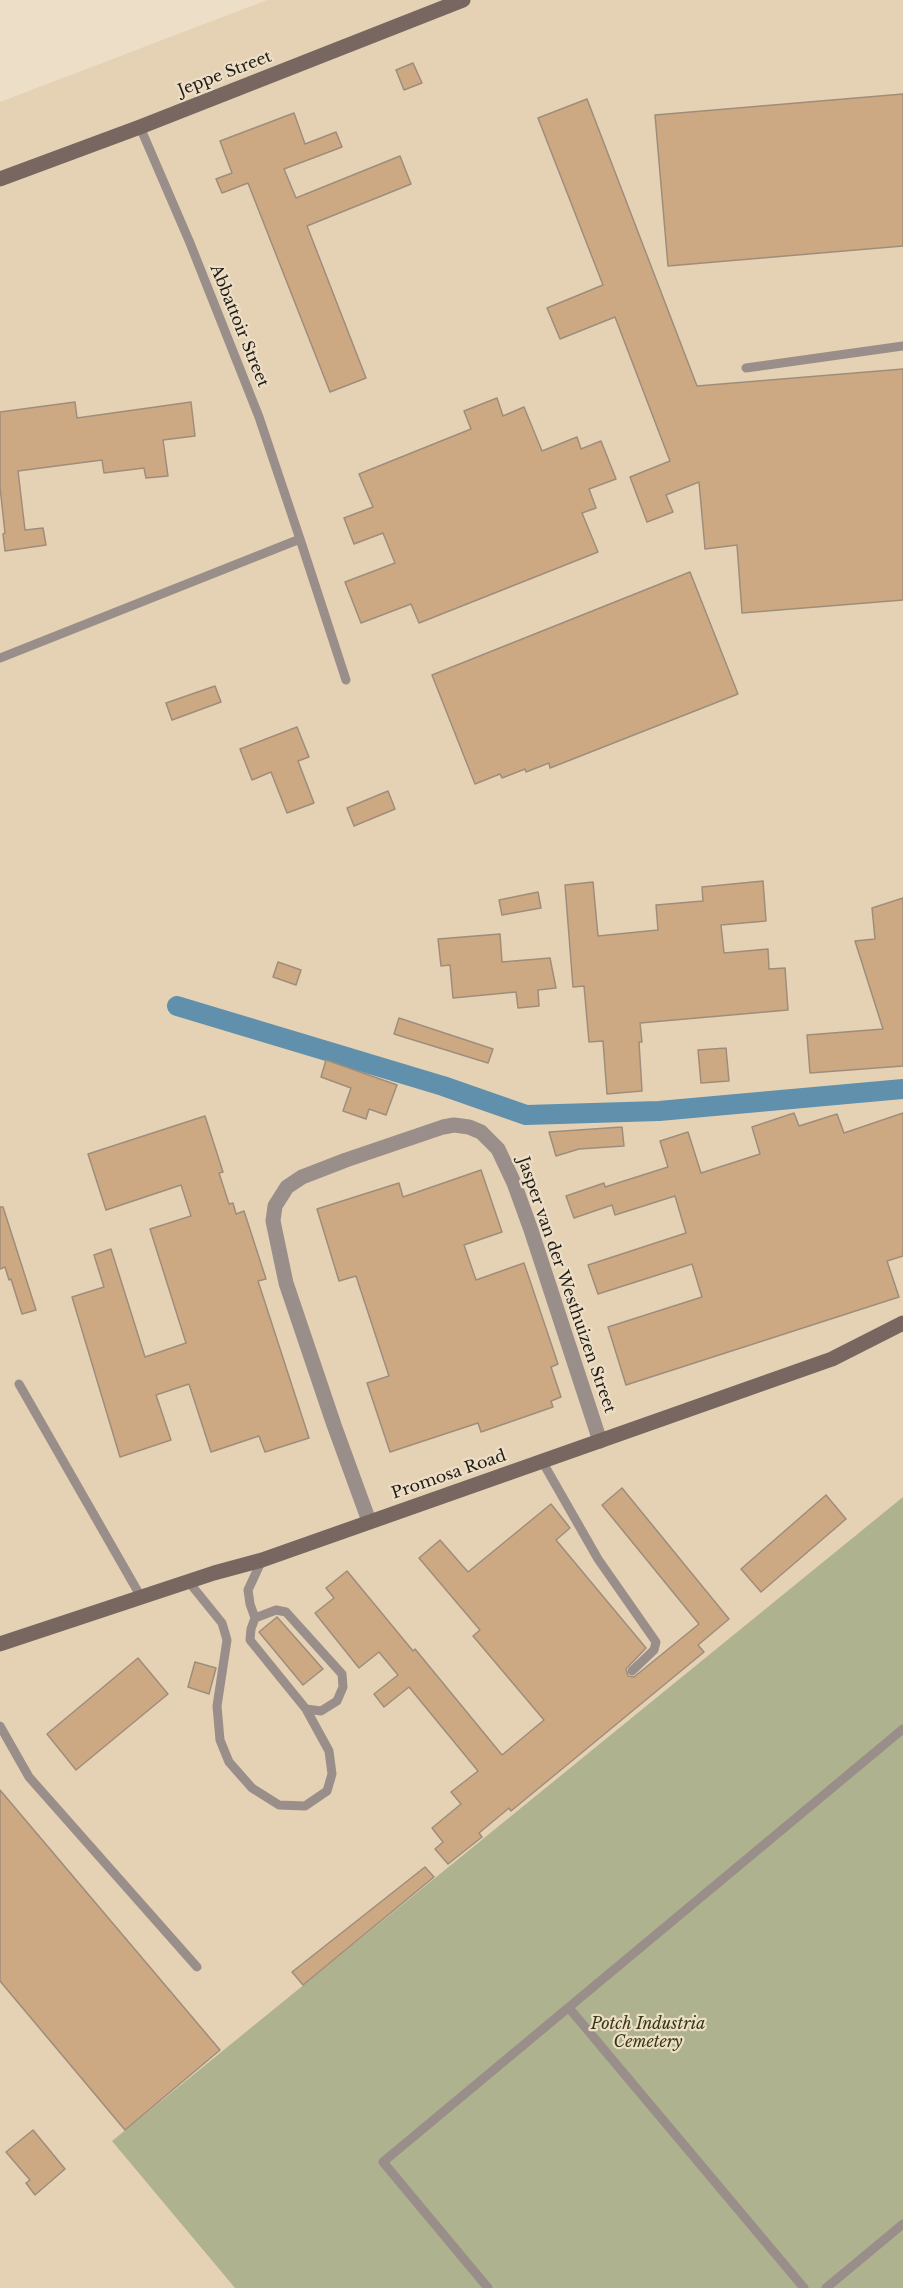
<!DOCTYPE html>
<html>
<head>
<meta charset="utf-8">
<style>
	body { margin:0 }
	canvas { display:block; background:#eddec7 }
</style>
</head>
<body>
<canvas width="903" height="2288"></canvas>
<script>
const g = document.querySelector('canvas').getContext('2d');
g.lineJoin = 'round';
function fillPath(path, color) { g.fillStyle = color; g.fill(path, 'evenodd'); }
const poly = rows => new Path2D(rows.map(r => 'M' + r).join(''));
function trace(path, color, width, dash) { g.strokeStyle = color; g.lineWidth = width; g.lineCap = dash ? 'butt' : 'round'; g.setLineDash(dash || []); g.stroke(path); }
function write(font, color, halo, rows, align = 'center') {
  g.font = font + ' "Libre Baskerville",serif'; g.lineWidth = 4.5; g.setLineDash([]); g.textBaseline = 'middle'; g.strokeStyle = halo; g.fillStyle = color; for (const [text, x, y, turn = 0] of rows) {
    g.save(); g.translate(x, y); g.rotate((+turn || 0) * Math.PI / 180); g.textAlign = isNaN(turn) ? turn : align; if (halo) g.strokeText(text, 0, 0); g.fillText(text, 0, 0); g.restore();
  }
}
const built = poly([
	[267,0,903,0,903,2288,0,2288,0,102]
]);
const green = poly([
	[903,1497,903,2288,235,2288,112,2141]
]);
const canal = poly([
	[177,1006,443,1086,526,1115,659,1111,903,1089]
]);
const building = poly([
	[413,63,422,83,404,90,396,70,413,63],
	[903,94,903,246,668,266,655,115,903,94],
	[587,99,697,386,903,369,903,600,742,613,737,545,705,549,699,482,666,495,673,512,647,522,630,477,670,461,615,317,560,339,547,308,603,285,538,118,587,99],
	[294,113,305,144,336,132,342,147,284,169,296,198,400,156,411,184,307,226,366,378,330,392,248,183,222,193,216,179,232,173,220,141,294,113],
	[497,398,503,416,524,407,542,451,577,437,581,449,601,441,616,479,589,489,596,508,582,513,598,552,419,623,411,604,361,623,345,582,395,563,383,533,354,544,344,518,373,507,359,474,471,429,464,411,497,398],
	[75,402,77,418,191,402,195,436,163,440,168,476,146,478,144,468,104,473,102,460,18,471,25,530,43,528,46,545,5,551,3,534,5,533,0,487,0,412,75,402],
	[690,572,738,694,550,768,549,763,526,772,525,769,502,778,500,774,475,784,432,675,690,572],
	[215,686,221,702,172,720,166,703,215,686],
	[297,727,309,757,298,761,314,803,287,813,271,772,252,780,240,749,297,727],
	[388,791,395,809,354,826,347,808,388,791],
	[763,881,766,921,721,925,724,953,768,949,769,969,785,968,788,1010,640,1023,642,1042,639,1042,642,1091,607,1094,603,1041,589,1042,584,986,573,987,565,885,593,882,598,936,658,930,656,905,703,901,702,887,763,881],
	[538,892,541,908,502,915,499,900,538,892],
	[903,898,903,1066,810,1073,807,1035,883,1029,855,941,875,939,872,908,903,898],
	[500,934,502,962,550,958,556,988,538,990,539,1006,518,1008,516,992,453,998,450,965,441,966,438,939,500,934],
	[278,962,301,970,296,985,273,977,278,962],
	[399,1018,493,1049,488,1063,394,1034,399,1018],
	[726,1048,729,1081,701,1083,698,1050,726,1048],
	[326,1060,397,1085,386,1115,369,1109,366,1119,343,1111,351,1088,321,1077,326,1060],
	[794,1113,799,1126,837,1114,844,1133,903,1113,903,1256,887,1261,899,1297,626,1385,608,1327,702,1297,692,1264,598,1294,588,1265,686,1233,675,1196,615,1215,612,1205,574,1218,566,1196,604,1183,605,1187,668,1167,660,1141,688,1132,701,1173,760,1154,752,1127,794,1113],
	[205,1116,223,1172,219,1173,229,1204,233,1203,236,1214,244,1211,266,1279,258,1281,309,1438,265,1452,259,1436,211,1452,189,1384,156,1395,171,1440,120,1457,72,1297,104,1287,94,1255,111,1249,145,1357,186,1343,150,1229,191,1216,181,1185,106,1210,88,1154,205,1116],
	[622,1127,624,1146,579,1149,556,1156,549,1132,622,1127],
	[481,1170,502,1232,464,1245,476,1280,524,1263,558,1364,551,1367,561,1397,551,1401,553,1407,481,1432,478,1423,390,1452,367,1383,389,1376,356,1276,339,1281,317,1209,399,1183,403,1197,481,1170],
	[0,1207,3,1207,36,1310,22,1314,11,1279,9,1280,5,1267,0,1269,0,1207],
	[622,1488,729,1619,698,1645,704,1652,511,1811,509,1808,479,1833,482,1837,448,1864,435,1849,443,1842,432,1828,461,1804,451,1792,478,1771,409,1687,384,1707,374,1694,398,1675,379,1652,359,1668,315,1613,334,1598,326,1588,347,1571,413,1651,415,1649,502,1755,544,1720,473,1636,480,1630,419,1558,440,1540,468,1572,551,1504,570,1528,556,1540,646,1648,626,1669,628,1676,634,1677,699,1624,602,1505,622,1488],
	[826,1495,846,1519,761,1592,741,1569,826,1495],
	[277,1617,323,1669,303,1685,259,1632,277,1617],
	[138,1658,168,1694,76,1770,47,1734,138,1658],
	[195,1662,216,1668,209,1694,188,1687,195,1662],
	[0,1790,220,2050,125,2130,0,1981,0,1790],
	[425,1867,434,1877,303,1985,292,1972,425,1867],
	[33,2130,65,2169,35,2195,26,2183,30,2180,6,2152,33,2130]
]);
const lane = poly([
	[746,368,903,346],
	[300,539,346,680],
	[0,658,300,539,259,417,190,243,140,127],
	[19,1384,141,1597],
	[542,1461,598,1559,656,1642,654,1650,632,1671],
	[188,1581,222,1623,227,1640,217,1706,220,1740,229,1762,252,1788,279,1805,305,1806,327,1791,332,1774,329,1751,306,1709,250,1640,251,1629,255,1618,250,1604,248,1590,262,1560],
	[255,1618,276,1610,286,1612,342,1674,343,1687,337,1701,321,1711,306,1709],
	[0,1726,29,1777,197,1967],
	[569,2008,804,2288],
	[488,2288,383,2162,903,1729],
	[826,2288,903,2224]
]);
const street = poly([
	[369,1521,334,1425,286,1283,273,1221,275,1206,287,1187,302,1177,346,1160,443,1127,454,1125,469,1127,481,1132,498,1149,514,1183,531,1230,600,1441]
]);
const secondary = poly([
	[0,179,140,127,463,0],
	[0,1644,214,1573,262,1560,832,1359,903,1323]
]);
const streetNames = [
	["Jeppe Street",225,74,-21],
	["Abbattoir Street",239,326,68],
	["Jasper van der Westhuizen Street",566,1285,71],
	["Promosa Road",449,1475,-19]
];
const parkNames = [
	["Potch Industria",648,2024],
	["Cemetery",648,2042]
];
fillPath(built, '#e5d2b5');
fillPath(green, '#aeb28e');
trace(canal, '#6090ab', 20);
fillPath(building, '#cca983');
trace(building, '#9f8d7b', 1.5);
trace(lane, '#998e89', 9);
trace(street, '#998e89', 15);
trace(secondary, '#776760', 15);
write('16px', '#211c14', '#eddec7', streetNames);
write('italic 16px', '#353812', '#eddec7', parkNames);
</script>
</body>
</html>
